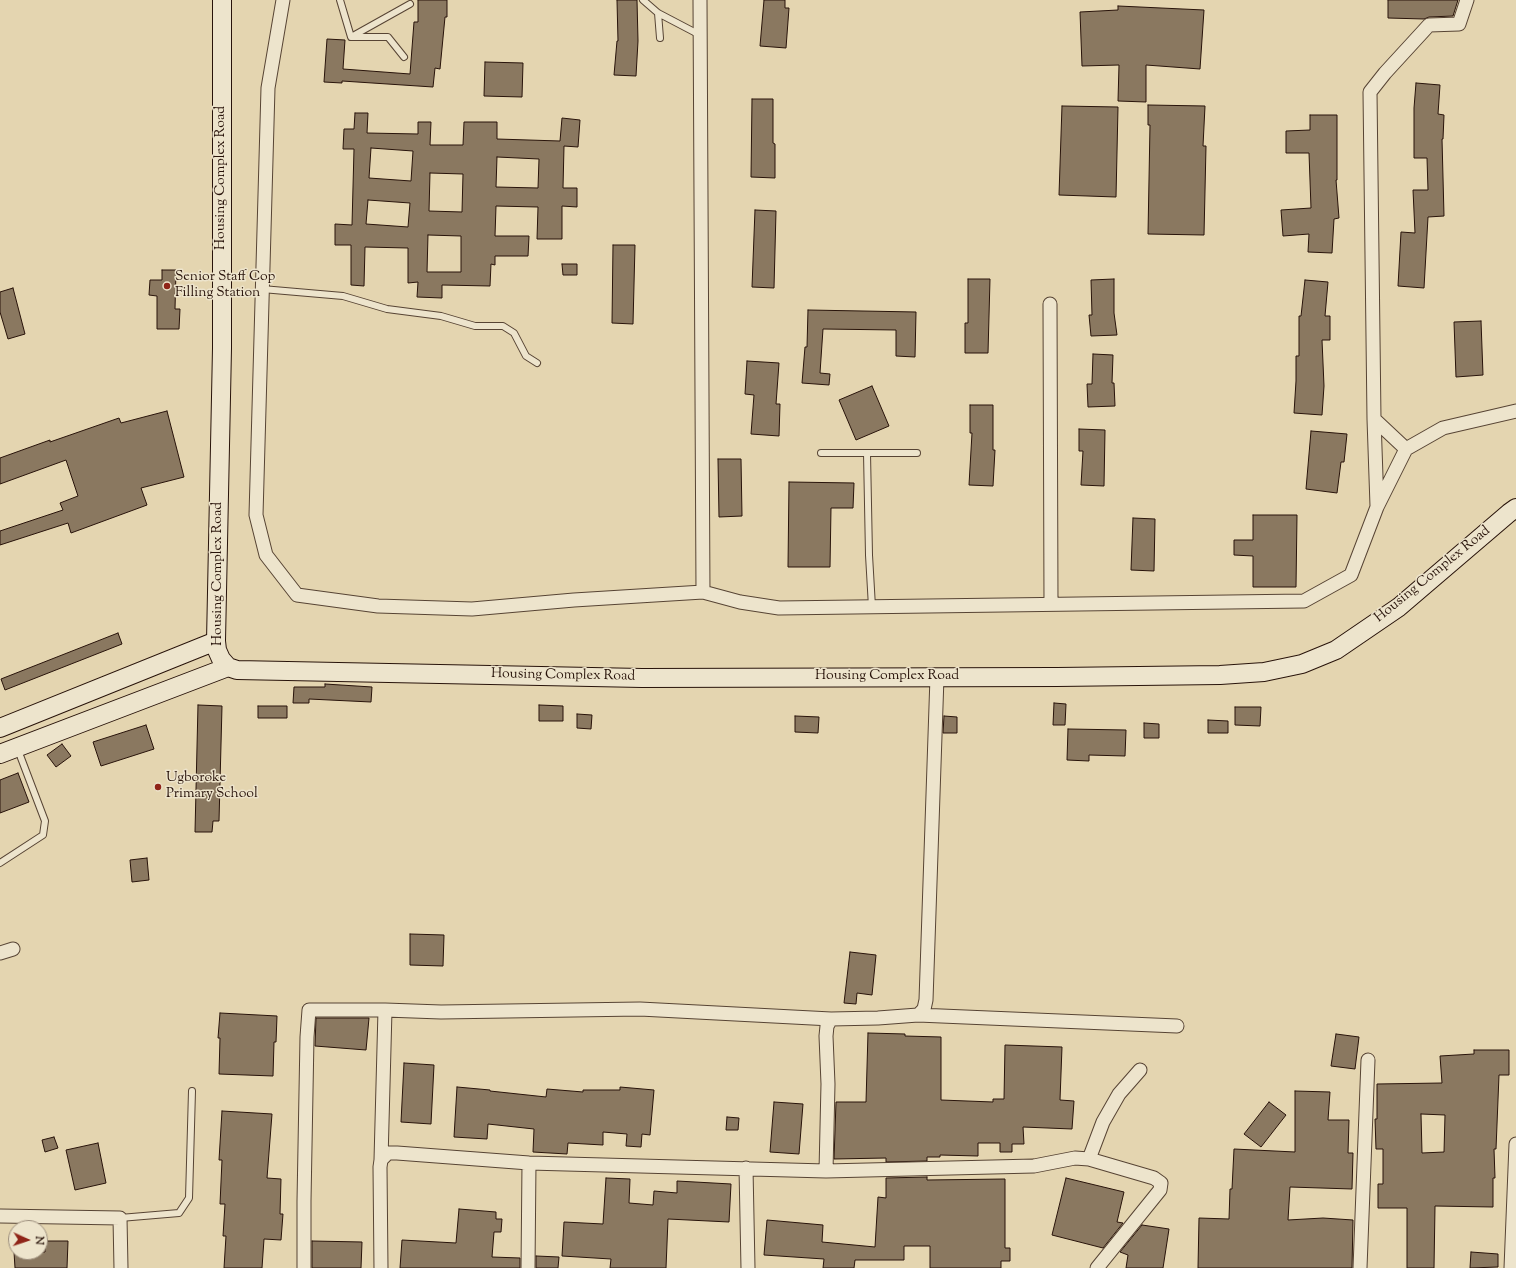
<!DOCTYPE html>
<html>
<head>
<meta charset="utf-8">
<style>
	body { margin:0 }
	#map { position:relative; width:1516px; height:1268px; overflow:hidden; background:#e4d5b0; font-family:"Sorts Mill Goudy",serif }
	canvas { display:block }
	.north { position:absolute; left:8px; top:1220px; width:40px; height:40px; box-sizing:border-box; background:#ede4cc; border:1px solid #9e907e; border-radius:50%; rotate:93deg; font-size:11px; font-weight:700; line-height:16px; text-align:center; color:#28130a }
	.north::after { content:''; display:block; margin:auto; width:14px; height:18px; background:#8f2418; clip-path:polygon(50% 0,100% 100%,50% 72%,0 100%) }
</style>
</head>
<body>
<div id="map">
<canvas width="1516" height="1268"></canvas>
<div class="north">N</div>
</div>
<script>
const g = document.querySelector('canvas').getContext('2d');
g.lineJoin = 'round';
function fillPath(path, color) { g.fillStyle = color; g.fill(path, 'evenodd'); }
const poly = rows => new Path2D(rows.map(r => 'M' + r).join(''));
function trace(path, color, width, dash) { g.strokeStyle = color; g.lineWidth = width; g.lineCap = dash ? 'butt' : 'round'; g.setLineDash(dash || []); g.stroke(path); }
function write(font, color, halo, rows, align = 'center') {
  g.font = font + ' "Sorts Mill Goudy",serif'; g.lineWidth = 3; g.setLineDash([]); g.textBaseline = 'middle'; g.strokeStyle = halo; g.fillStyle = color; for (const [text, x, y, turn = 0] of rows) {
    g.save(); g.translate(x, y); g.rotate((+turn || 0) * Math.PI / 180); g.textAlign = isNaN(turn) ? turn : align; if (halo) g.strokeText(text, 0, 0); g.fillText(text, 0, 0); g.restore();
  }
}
const building = poly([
	[418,0,447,0,447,17,445,17,440,69,435,68,433,87,342,81,342,83,324,82,327,39,345,40,343,69,410,74,414,22,418,22,418,0],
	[617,0,637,0,638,41,636,76,614,75,617,41,618,41,617,0],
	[764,0,785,0,785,8,789,8,786,48,760,46,764,0],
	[1388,0,1458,0,1453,16,1429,17,1424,19,1388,18,1388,0],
	[1118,6,1204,10,1200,69,1146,65,1146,102,1118,101,1119,65,1082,66,1080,12,1118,10,1118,6],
	[485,62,523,63,522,97,484,96,485,62],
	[1416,83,1440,85,1438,114,1444,115,1443,139,1442,139,1444,216,1428,217,1424,288,1398,286,1401,232,1415,233,1413,190,1428,190,1427,158,1414,158,1414,108,1416,83],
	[752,99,773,99,773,143,775,144,775,178,751,177,752,99],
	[1148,105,1205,106,1203,146,1206,146,1204,235,1148,234,1150,125,1148,125,1148,105],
	[1062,106,1118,107,1116,197,1059,195,1062,106],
	[355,113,368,113,367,133,418,134,418,122,431,122,430,145,463,145,464,122,497,122,497,139,560,141,562,118,580,120,578,147,564,146,563,188,577,188,577,207,562,206,562,239,537,239,538,207,496,206,495,236,529,236,528,256,495,256,495,265,491,264,490,286,442,285,442,298,417,297,418,282,408,283,408,248,365,247,364,286,351,285,351,245,335,245,335,224,352,225,354,149,343,149,344,129,354,129,355,113],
	[371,148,413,151,411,181,369,178,371,148],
	[497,157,539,159,538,188,496,187,497,157],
	[430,173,463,174,462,212,429,211,430,173],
	[368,200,410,203,408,227,366,224,368,200],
	[428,235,461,236,461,272,427,272,428,235],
	[1310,115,1337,115,1337,180,1336,180,1339,218,1334,219,1332,253,1308,252,1309,234,1283,236,1281,210,1311,208,1309,153,1286,153,1286,131,1310,130,1310,115],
	[755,210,776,211,774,288,752,287,755,210],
	[613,245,635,245,633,324,612,323,613,245],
	[562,264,577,264,577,275,563,275,562,264],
	[162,270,176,270,175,309,180,309,179,329,157,329,157,296,149,295,150,280,162,280,162,270],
	[968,279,990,279,988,353,965,353,965,323,968,323,968,279],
	[1114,279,1114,313,1117,335,1091,336,1089,315,1092,315,1091,280,1114,279],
	[1305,280,1328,282,1325,316,1330,316,1330,340,1322,340,1324,386,1322,415,1294,413,1296,381,1296,356,1299,356,1299,316,1301,316,1305,280],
	[13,288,25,334,8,339,0,312,0,292,13,288],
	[808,310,916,312,915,357,896,356,896,330,823,329,820,373,830,374,829,385,802,383,805,347,807,347,808,310],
	[1481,321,1483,375,1456,377,1454,322,1481,321],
	[1093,354,1113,355,1112,383,1114,383,1115,406,1088,407,1087,384,1092,384,1093,354],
	[747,361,779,363,776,404,780,404,779,436,751,434,754,395,745,394,747,361],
	[872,386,889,426,856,440,839,400,872,386],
	[970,405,993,405,993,450,995,450,993,486,969,485,972,433,970,433,970,405],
	[167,411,184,477,141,488,147,505,71,533,68,523,0,545,0,531,63,510,60,503,78,496,66,460,0,484,0,458,50,440,50,442,119,418,121,423,167,411],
	[1079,429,1105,430,1104,486,1081,485,1083,451,1079,451,1079,429],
	[1311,431,1347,434,1344,462,1341,462,1337,493,1306,489,1311,431],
	[718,459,741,459,742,516,719,517,718,459],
	[789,482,854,483,853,508,831,508,830,567,788,567,789,482],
	[1253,515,1297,515,1296,587,1253,587,1253,556,1234,555,1234,540,1253,540,1253,515],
	[1133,518,1155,519,1154,571,1131,570,1133,518],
	[118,633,122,644,5,690,1,679,118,633],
	[325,684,372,687,371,702,309,699,309,703,293,703,294,687,325,687,325,684],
	[1054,703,1066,704,1065,725,1053,725,1054,703],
	[198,705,222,706,219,821,213,821,212,832,195,832,198,705],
	[539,705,563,706,563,721,539,721,539,705],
	[258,706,287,706,287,718,258,718,258,706],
	[1235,707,1261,707,1260,726,1235,725,1235,707],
	[577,714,592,715,591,729,577,728,577,714],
	[795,716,819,717,818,733,795,732,795,716],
	[944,716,957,717,957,733,943,733,944,716],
	[1208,720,1228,721,1228,733,1208,733,1208,720],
	[1144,723,1159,724,1159,738,1144,738,1144,723],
	[146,725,154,749,101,766,93,742,146,725],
	[1068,729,1126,730,1125,756,1089,755,1089,761,1067,760,1068,729],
	[62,744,71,756,56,767,47,755,62,744],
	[18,773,29,802,0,813,0,780,18,773],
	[147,858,149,880,132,882,130,860,147,858],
	[410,934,444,935,443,966,410,965,410,934],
	[850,952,876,955,872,995,857,993,856,1004,844,1003,850,952],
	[220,1013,277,1016,276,1042,274,1042,273,1076,219,1074,220,1038,218,1038,220,1013],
	[316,1018,369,1018,366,1050,315,1046,316,1018],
	[868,1033,905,1034,905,1036,941,1037,941,1100,993,1102,993,1099,1004,1099,1005,1045,1062,1047,1060,1100,1074,1101,1072,1129,1023,1127,1024,1144,1012,1144,1012,1152,1000,1152,1000,1143,978,1143,978,1156,940,1155,940,1157,927,1157,927,1161,886,1162,886,1158,834,1159,836,1102,866,1102,868,1033],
	[1336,1034,1359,1037,1355,1069,1331,1066,1336,1034],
	[1474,1050,1509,1050,1509,1075,1499,1075,1496,1149,1494,1149,1495,1178,1493,1178,1493,1207,1435,1206,1434,1268,1407,1268,1407,1208,1378,1208,1378,1184,1383,1184,1383,1149,1376,1149,1375,1119,1377,1119,1377,1084,1442,1083,1440,1056,1474,1054,1474,1050],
	[1421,1114,1445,1115,1444,1152,1422,1153,1421,1114],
	[404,1063,434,1065,431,1124,401,1122,404,1063],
	[457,1087,490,1090,490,1091,546,1097,547,1089,583,1092,583,1090,620,1090,620,1087,654,1090,650,1135,642,1134,641,1147,626,1146,627,1134,603,1132,603,1145,568,1143,567,1154,533,1152,534,1129,488,1124,487,1139,454,1137,457,1087],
	[1295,1091,1330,1092,1328,1120,1349,1120,1348,1153,1353,1153,1352,1189,1290,1187,1288,1220,1323,1218,1353,1220,1352,1268,1198,1268,1199,1218,1229,1219,1230,1189,1232,1189,1234,1149,1295,1152,1295,1091],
	[774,1102,803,1104,799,1154,770,1152,774,1102],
	[1269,1102,1286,1115,1261,1147,1244,1134,1269,1102],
	[222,1111,272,1114,267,1178,281,1179,280,1214,283,1214,281,1240,264,1239,262,1268,224,1268,226,1236,223,1236,225,1204,220,1204,222,1160,219,1160,222,1111],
	[727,1117,739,1118,738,1130,726,1130,727,1117],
	[54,1137,58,1148,45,1152,42,1140,54,1137],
	[98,1143,106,1183,75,1190,66,1150,98,1143],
	[927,1177,927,1180,1005,1179,1005,1248,1010,1248,1010,1261,1001,1261,1001,1268,930,1268,930,1246,904,1246,904,1260,855,1260,854,1268,823,1268,824,1259,764,1255,767,1220,823,1225,822,1242,875,1247,878,1197,886,1198,886,1178,927,1177],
	[606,1178,630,1179,629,1203,653,1205,654,1191,677,1193,677,1181,731,1184,729,1222,668,1219,666,1268,610,1268,611,1259,562,1256,564,1222,603,1224,606,1178],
	[1066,1178,1124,1192,1117,1222,1123,1223,1103,1248,1052,1235,1066,1178],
	[459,1209,496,1212,496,1219,502,1219,501,1232,494,1232,492,1257,520,1258,520,1268,400,1268,402,1240,456,1243,459,1209],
	[1142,1225,1169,1229,1163,1268,1126,1268,1128,1255,1120,1252,1142,1225],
	[45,1241,68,1241,67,1268,15,1268,14,1252,45,1252,45,1241],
	[312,1241,362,1242,361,1268,312,1268,312,1241],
	[1471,1252,1498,1254,1498,1267,1470,1268,1471,1252],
	[536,1256,559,1257,558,1268,536,1268,536,1256]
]);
const lane = poly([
	[340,0,351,37,410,4],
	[643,0,658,13,700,35],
	[658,13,660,38],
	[352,37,388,37,404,57],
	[262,289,343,296,387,309,441,316,475,326,503,326,514,333,526,356,537,363],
	[821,453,917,453],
	[867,453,869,555,872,607],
	[0,863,43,835,45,821,18,750],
	[120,1218,179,1213,189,1198,192,1091]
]);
const street = poly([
	[283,0,268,88,256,515,266,555,297,595,378,606,472,609,574,600,703,592,740,602,779,608,1304,601,1351,575,1377,507,1406,449,1443,428,1516,411],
	[700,0,703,592],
	[1050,304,1051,604],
	[1374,419,1377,506],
	[1406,449,1374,419,1370,92,1385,73,1429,25,1459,24,1467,0],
	[0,953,13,949],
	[385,1010,441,1012,640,1009,831,1019],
	[918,1015,1177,1026],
	[1089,1159,1103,1122,1119,1094,1140,1070],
	[746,1168,748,1268],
	[826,1171,828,1084,826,1036,827,1026,831,1019,878,1018,918,1015,924,1009,926,1000,937,677],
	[0,1216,120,1218,121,1268],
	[304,1268,304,1201,307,1037,309,1010,385,1010,381,1160],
	[381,1268,380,1167,381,1160,388,1153,397,1153,529,1163,826,1171,1034,1166,1075,1158,1089,1159,1154,1178,1161,1183,1160,1190,1097,1268],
	[528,1268,529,1163],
	[1360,1268,1368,1060],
	[1511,1268,1516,1144]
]);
const secondary = poly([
	[222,0,222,348,216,641,217,650,221,659,228,667,237,670,642,678,1057,677,1220,675,1264,672,1302,664,1336,650,1399,607,1509,513,1516,508],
	[0,728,216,641],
	[0,754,228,667]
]);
const markers = [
	[167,286,4,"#8f2418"],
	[158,787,4,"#8f2418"]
];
const streetNames = [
	["Housing Complex Road",222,178,-90],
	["Housing Complex Road",219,574,-90],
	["Housing Complex Road",1433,575,-39],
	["Housing Complex Road",563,676,1],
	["Housing Complex Road",887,677]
];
const poiNames = [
	["Senior Staff Cop",175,278],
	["Filling Station",175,294],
	["Ugboroke",166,779],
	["Primary School",166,795]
];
fillPath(building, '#8a7860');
trace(building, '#28130a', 1);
trace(lane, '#574434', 8);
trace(street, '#574434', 15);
trace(secondary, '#28130a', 20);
trace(lane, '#ede4cc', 6);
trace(street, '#ede4cc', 13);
trace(secondary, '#ede4cc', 18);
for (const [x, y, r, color] of markers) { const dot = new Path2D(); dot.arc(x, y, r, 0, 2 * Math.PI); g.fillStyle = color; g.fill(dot); trace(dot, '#ede4cc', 1.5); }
write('14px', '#28130a', '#ede4cc', streetNames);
write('14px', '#28130a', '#ede4cc', poiNames, 'left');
</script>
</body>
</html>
